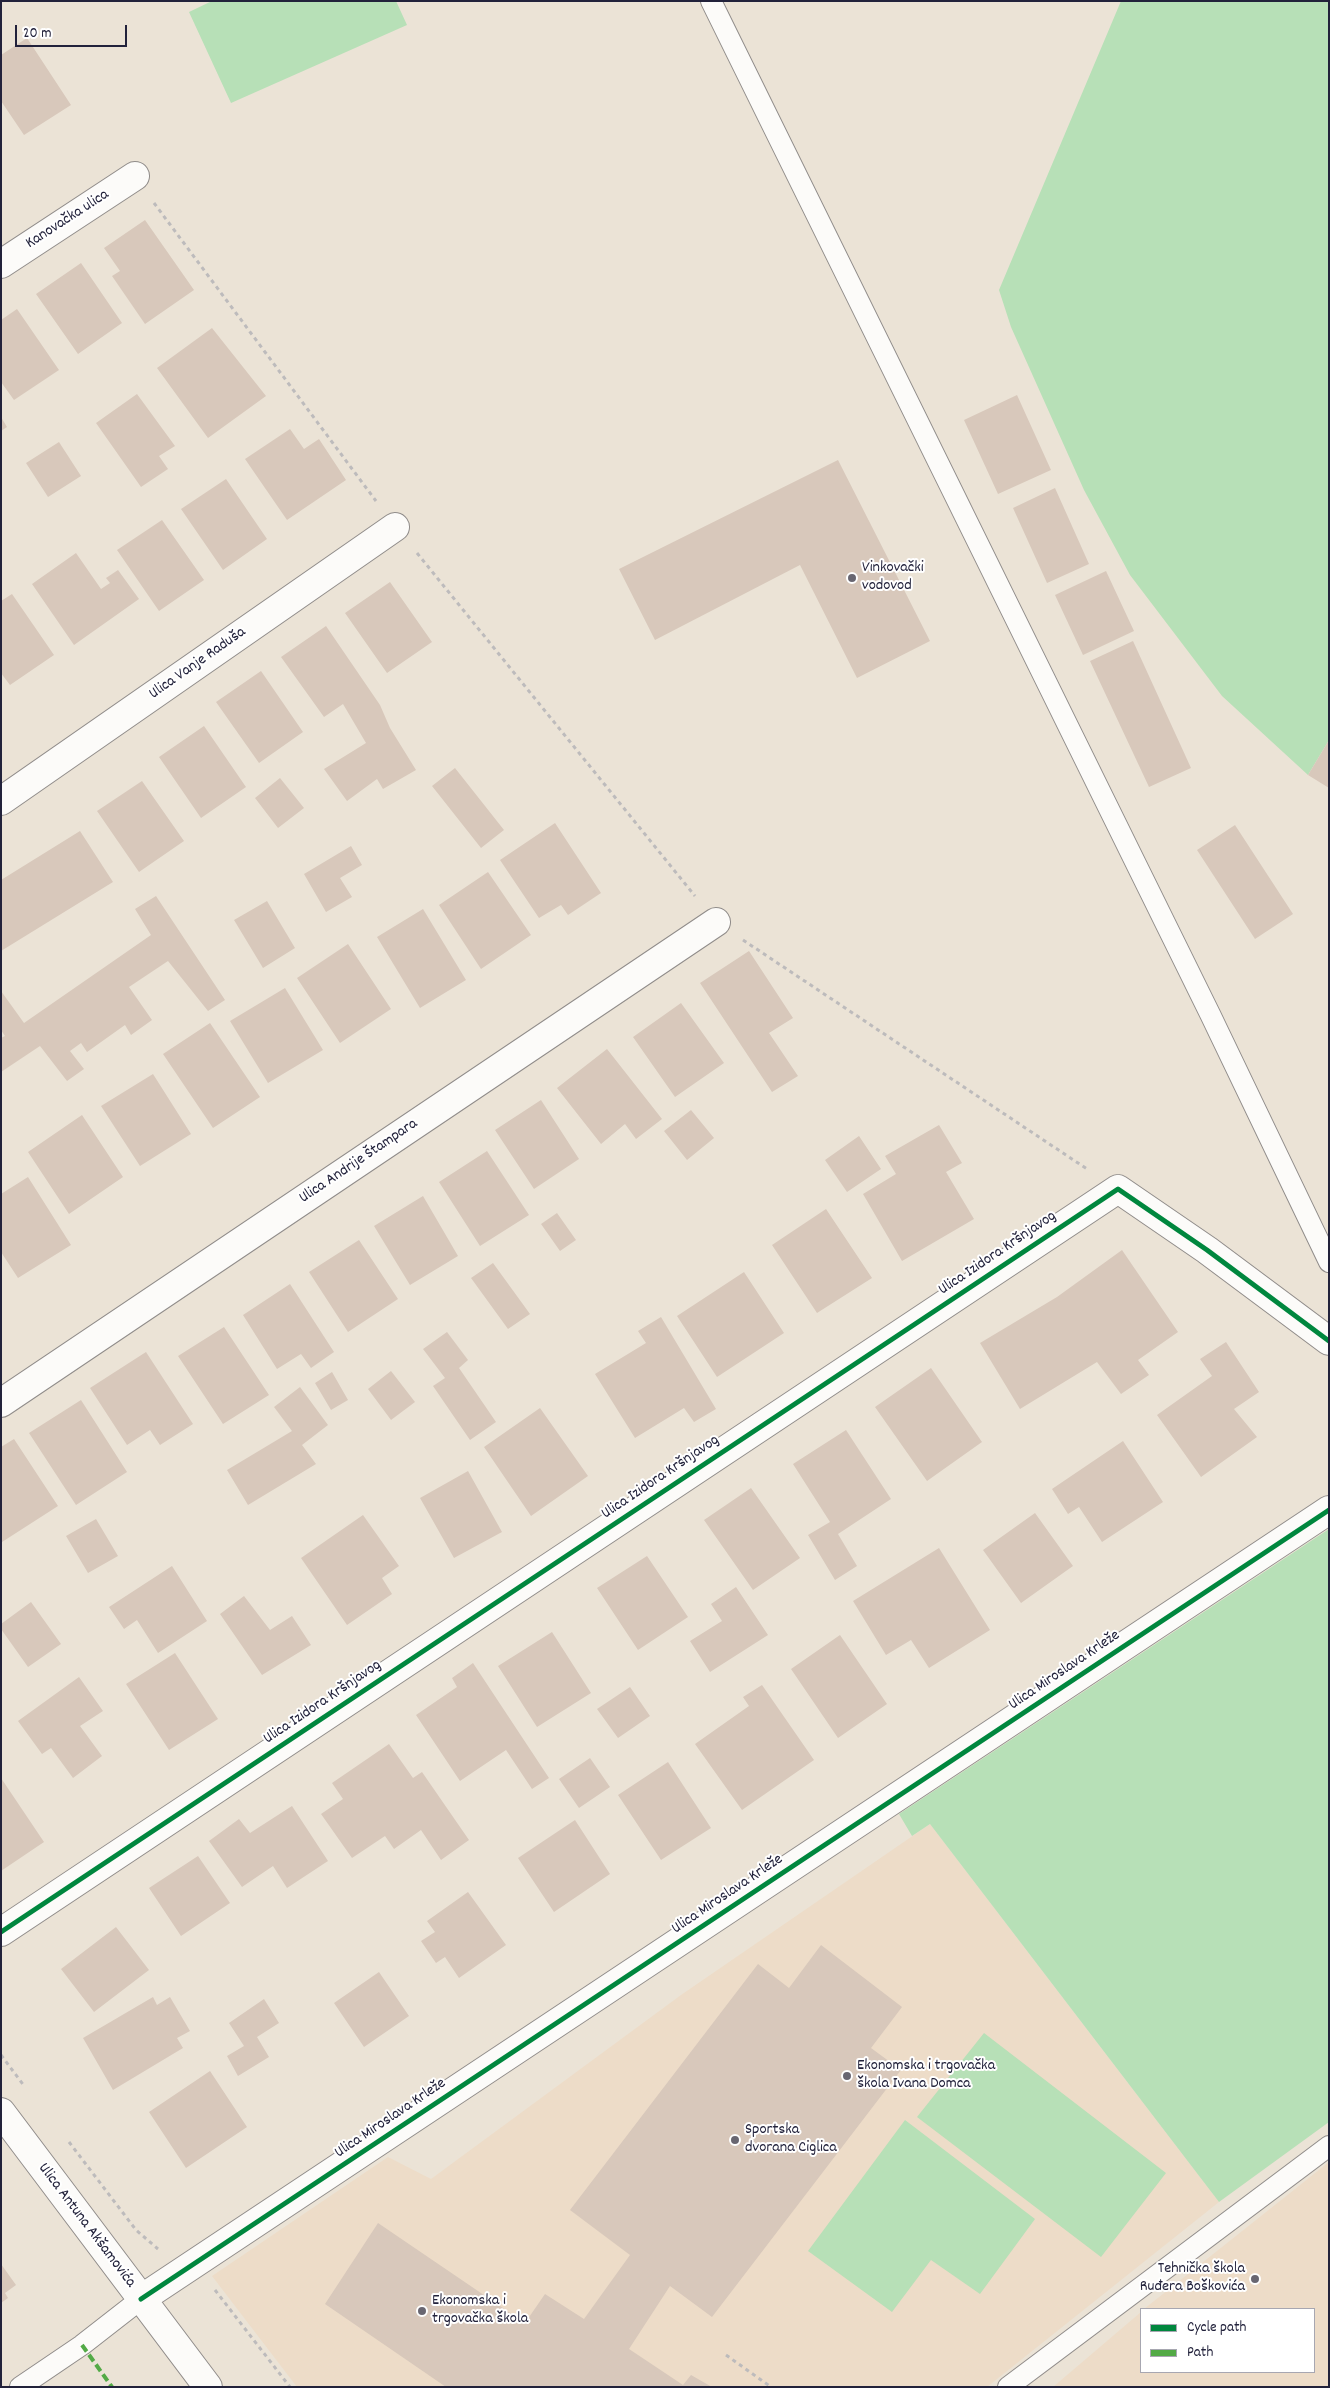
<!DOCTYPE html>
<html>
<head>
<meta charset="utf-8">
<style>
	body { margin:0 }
	#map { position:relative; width:1330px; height:2388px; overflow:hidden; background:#ebe3d6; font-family:Dekko,sans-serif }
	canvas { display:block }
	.frame { position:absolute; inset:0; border:2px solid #22223b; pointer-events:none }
	.legend { position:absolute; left:1140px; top:2308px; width:175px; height:65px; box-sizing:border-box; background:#fff; border:1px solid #a7a7b1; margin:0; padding:6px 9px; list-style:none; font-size:15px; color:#22223b }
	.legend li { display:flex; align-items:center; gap:10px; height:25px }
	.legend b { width:25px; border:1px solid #a7a7b1 }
	.scale { position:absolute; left:15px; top:25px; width:112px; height:22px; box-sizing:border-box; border:2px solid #22223b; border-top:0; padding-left:6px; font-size:15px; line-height:18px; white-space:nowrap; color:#22223b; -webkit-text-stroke:4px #fff; paint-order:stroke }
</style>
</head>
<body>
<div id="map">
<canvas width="1330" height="2388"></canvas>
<div class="frame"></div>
<ul class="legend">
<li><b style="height:6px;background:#00873e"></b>Cycle path</li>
<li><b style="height:6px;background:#53aa46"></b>Path</li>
</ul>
<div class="scale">20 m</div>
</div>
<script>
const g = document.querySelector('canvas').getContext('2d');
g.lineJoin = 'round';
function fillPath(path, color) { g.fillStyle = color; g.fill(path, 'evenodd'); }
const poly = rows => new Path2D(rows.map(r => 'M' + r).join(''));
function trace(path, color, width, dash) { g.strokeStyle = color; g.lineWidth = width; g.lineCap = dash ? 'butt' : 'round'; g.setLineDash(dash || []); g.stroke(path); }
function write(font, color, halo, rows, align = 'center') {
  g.font = font + ' Dekko,sans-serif'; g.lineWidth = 4; g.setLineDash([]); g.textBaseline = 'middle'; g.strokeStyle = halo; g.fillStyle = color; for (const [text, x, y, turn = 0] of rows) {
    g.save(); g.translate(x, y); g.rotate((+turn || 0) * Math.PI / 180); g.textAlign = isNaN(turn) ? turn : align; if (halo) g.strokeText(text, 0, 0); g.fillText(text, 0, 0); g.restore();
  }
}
const built = poly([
	[930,1824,1219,2202,987,2387,297,2387,212,2276,388,2157,431,2179,681,1995],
	[1329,2162,1329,2387,1053,2387,1141,2312,1141,2372,1314,2372,1314,2309,1144,2309]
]);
const green = poly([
	[212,1,396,1,407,25,231,103,189,12],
	[1121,1,1329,1,1329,740,1308,775,1222,696,1130,575,1084,490,1011,327,999,290],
	[1329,1529,1329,2122,1219,2202,930,1824,912,1836,899,1814],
	[984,2033,1166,2173,1101,2257,917,2117],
	[905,2120,1035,2219,980,2294,931,2260,892,2312,808,2251]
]);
const building = poly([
	[27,38,71,105,24,135,1,101,1,55],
	[145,220,194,290,145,324,112,276,120,271,104,248],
	[81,263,122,323,78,354,36,294],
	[17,309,59,370,14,400,1,382,1,320],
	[212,328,266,396,208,438,157,368],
	[137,394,175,446,159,456,168,469,141,487,96,423],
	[1017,395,1051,470,998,494,964,420],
	[1,417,7,427,1,431],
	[290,429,304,449,319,439,346,480,287,520,245,459],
	[59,442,81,476,48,497,26,463],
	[838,460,930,641,857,678,800,565,655,640,619,569],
	[226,479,267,539,223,570,181,509],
	[1055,488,1089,564,1047,583,1013,508],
	[162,520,204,580,159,611,117,550],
	[76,553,101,589,110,583,106,578,118,570,139,599,74,645,32,584],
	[1106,571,1134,631,1083,655,1055,595],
	[390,582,432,642,387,673,345,613],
	[12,594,54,655,10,685,1,673,1,601],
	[326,626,380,705,390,728,416,770,383,789,377,779,347,801,324,769,366,743,343,704,324,717,281,657],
	[1133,641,1191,768,1149,787,1090,661],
	[261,671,303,732,259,763,216,702],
	[204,726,246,787,201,818,159,757],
	[1329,740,1329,788,1308,775],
	[455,768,504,830,481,848,432,786],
	[280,778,304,808,278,828,255,798],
	[142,781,184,841,139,872,97,811],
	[555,823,601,893,568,915,561,905,539,918,500,860],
	[1235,825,1293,914,1255,939,1197,850],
	[80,831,113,882,1,951,1,880],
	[351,846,362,865,340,878,352,897,326,912,304,874],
	[488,872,531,935,481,969,439,905],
	[156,896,225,1000,208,1011,168,961,129,987,152,1020,131,1035,125,1025,87,1052,81,1043,70,1051,84,1069,67,1081,40,1046,1,1072,1,1038,5,1036,1,1030,1,991,24,1023,151,935,135,909],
	[267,901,295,948,263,968,234,920],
	[423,909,466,980,420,1008,377,937],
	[348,944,391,1009,340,1043,297,978],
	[749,951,793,1018,769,1033,798,1076,772,1092,700,983],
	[285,988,323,1050,268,1083,230,1021],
	[681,1003,724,1063,675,1097,633,1037],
	[210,1023,260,1097,213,1128,163,1054],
	[607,1049,662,1119,636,1139,625,1124,601,1144,557,1088],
	[153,1074,191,1134,140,1166,101,1106],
	[541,1100,579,1159,534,1189,495,1130],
	[691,1110,714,1138,687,1160,664,1131],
	[82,1115,123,1177,69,1214,28,1152],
	[939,1125,962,1163,946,1172,974,1219,902,1261,863,1194,896,1174,885,1156],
	[859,1136,881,1169,847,1192,825,1160],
	[487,1151,529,1215,480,1246,439,1182],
	[28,1177,71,1245,18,1278,1,1252,1,1194],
	[423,1196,458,1256,410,1285,374,1226],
	[826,1209,872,1278,817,1313,772,1245],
	[557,1213,576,1240,560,1251,541,1224],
	[359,1240,398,1299,348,1332,309,1272],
	[1122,1250,1178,1332,1138,1360,1149,1375,1121,1394,1097,1362,1020,1409,980,1343,1057,1297],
	[493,1263,530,1314,508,1329,471,1278],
	[744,1272,784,1333,717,1377,677,1316],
	[290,1284,334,1352,311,1368,301,1354,277,1369,243,1315],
	[661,1317,716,1409,694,1422,684,1408,635,1438,595,1374,646,1343,638,1331],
	[224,1327,269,1395,223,1424,178,1356],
	[447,1332,468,1360,459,1368,496,1422,470,1440,433,1386,445,1378,423,1349],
	[1226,1342,1259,1392,1234,1409,1257,1437,1201,1477,1157,1415,1212,1376,1200,1359],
	[146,1352,193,1424,160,1445,150,1430,127,1445,90,1388],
	[931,1368,982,1442,927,1481,875,1407],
	[391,1371,415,1402,391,1420,368,1389],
	[332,1372,348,1400,331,1410,315,1383],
	[300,1387,328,1425,302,1445,316,1464,248,1505,227,1470,292,1431,274,1407],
	[81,1400,127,1472,76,1505,29,1433],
	[540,1408,588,1476,531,1516,484,1447],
	[846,1430,891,1499,838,1534,857,1566,835,1580,808,1535,830,1522,793,1464],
	[14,1439,58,1506,2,1542,1,1447],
	[1123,1441,1163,1502,1102,1542,1079,1507,1068,1514,1052,1489],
	[468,1471,502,1532,454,1558,420,1498],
	[751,1488,800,1558,753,1590,704,1520],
	[1035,1513,1073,1566,1021,1603,983,1550],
	[363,1515,399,1566,382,1578,392,1594,347,1625,301,1558],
	[96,1519,118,1556,88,1573,66,1536],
	[939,1548,990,1630,929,1668,911,1640,886,1655,853,1601],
	[647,1556,688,1617,638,1650,597,1588],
	[172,1566,207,1621,158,1653,137,1620,124,1629,109,1607],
	[736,1587,768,1635,710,1672,690,1641,722,1621,711,1604],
	[244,1596,270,1630,292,1616,311,1645,262,1675,220,1614],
	[31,1602,61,1644,28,1667,1,1629,1,1624],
	[552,1632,591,1693,537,1727,498,1666],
	[840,1635,887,1704,838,1738,791,1669],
	[175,1653,218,1719,169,1750,126,1684],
	[473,1663,549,1778,532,1789,506,1750,460,1781,416,1715,457,1687,452,1678],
	[79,1677,103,1711,80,1726,102,1756,73,1778,51,1748,42,1754,18,1721],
	[762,1685,814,1760,742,1810,695,1744,749,1706,743,1697],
	[630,1687,650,1716,618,1738,597,1709],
	[389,1744,413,1778,422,1772,469,1840,441,1860,421,1830,394,1849,385,1836,352,1858,321,1814,343,1799,332,1783],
	[590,1758,610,1787,579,1808,559,1779],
	[668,1762,711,1828,661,1860,618,1795],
	[1,1778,44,1842,1,1871],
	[292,1806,328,1861,287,1888,273,1866,242,1887,209,1841,239,1819,250,1833],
	[575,1820,610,1874,554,1912,518,1858],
	[198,1856,230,1903,181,1936,149,1888],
	[468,1892,506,1945,459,1978,445,1957,436,1963,421,1941,435,1932,427,1921],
	[116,1927,149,1970,94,2012,61,1969],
	[821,1945,902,2007,871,2048,901,2070,712,2317,670,2286,629,2349,683,2385,691,2375,712,2387,446,2387,325,2304,378,2223,525,2323,545,2294,584,2319,630,2255,570,2210,758,1964,789,1988],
	[379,1972,409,2016,364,2047,334,2003],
	[153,1997,157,2005,170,1997,190,2031,177,2038,183,2048,113,2090,83,2038],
	[264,1999,279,2023,257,2037,269,2057,238,2076,227,2056,244,2046,229,2023],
	[210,2071,247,2127,186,2168,149,2112],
	[1,2264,16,2285,5,2293,8,2298,1,2303]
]);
const path = poly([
	[154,203,376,501],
	[417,553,695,896],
	[743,940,1087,1169],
	[1,2055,25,2087],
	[69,2142,136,2230,158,2249],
	[215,2290,290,2387],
	[726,2355,771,2387]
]);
const lane = poly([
	[711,1,1210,1014,1329,1262],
	[20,2387,82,2345,141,2299],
	[1008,2387,1329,2146]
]);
const street = poly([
	[1,264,135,176],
	[1,801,395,527],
	[1,1403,716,922],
	[1,1932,1118,1189,1207,1250,1329,1341],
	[1,2112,208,2387],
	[141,2299,1329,1510]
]);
const quiet = poly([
	[82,2345,112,2387]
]);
const cycleway = poly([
	[1,1932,1118,1189,1207,1250,1329,1341],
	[141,2299,1329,1510]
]);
const markers = [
	[852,578,5,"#686671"],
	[847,2076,5,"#686671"],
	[735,2140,5,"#686671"],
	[1255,2279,5,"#686671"],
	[422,2311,5,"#686671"]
];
const streetNames = [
	["Kanovačka ulica",68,220,-33],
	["Ulica Vanje Raduša",198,664,-35],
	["Ulica Andrije Štampara",359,1162,-34],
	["Ulica Izidora Kršnjavog",998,1254,-34],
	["Ulica Izidora Kršnjavog",661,1478,-34],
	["Ulica Miroslava Krleže",1065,1671,-34],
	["Ulica Izidora Kršnjavog",323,1703,-34],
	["Ulica Miroslava Krleže",728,1895,-34],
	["Ulica Miroslava Krleže",391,2119,-34],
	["Ulica Antuna Akšamovića",86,2226,53]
];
const poiNames = [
	["Vinkovački",862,569],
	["vodovod",862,587],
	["Ekonomska i trgovačka",857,2067],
	["škola Ivana Domca",857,2085],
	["Sportska",745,2131],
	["dvorana Ciglica",745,2149],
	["Tehnička škola",1245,2270,"right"],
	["Ruđera Boškovića",1245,2288,"right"],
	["Ekonomska i",432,2302],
	["trgovačka škola",432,2320]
];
fillPath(built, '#eddcc8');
fillPath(green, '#b7e0b7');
fillPath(building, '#d8c8bb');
trace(lane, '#908c8a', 22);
trace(street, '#908c8a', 30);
trace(path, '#bdbbbc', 3, [4, 4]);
trace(lane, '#fcfbf9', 20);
trace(street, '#fcfbf9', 28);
trace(quiet, '#53aa46', 4, [8, 4]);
trace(cycleway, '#00873e', 5);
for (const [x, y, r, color] of markers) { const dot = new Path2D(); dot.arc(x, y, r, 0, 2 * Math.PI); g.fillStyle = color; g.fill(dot); trace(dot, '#fff', 2); }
write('16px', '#22223b', '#fff', streetNames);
write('16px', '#22223b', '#fff', poiNames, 'left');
</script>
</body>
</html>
